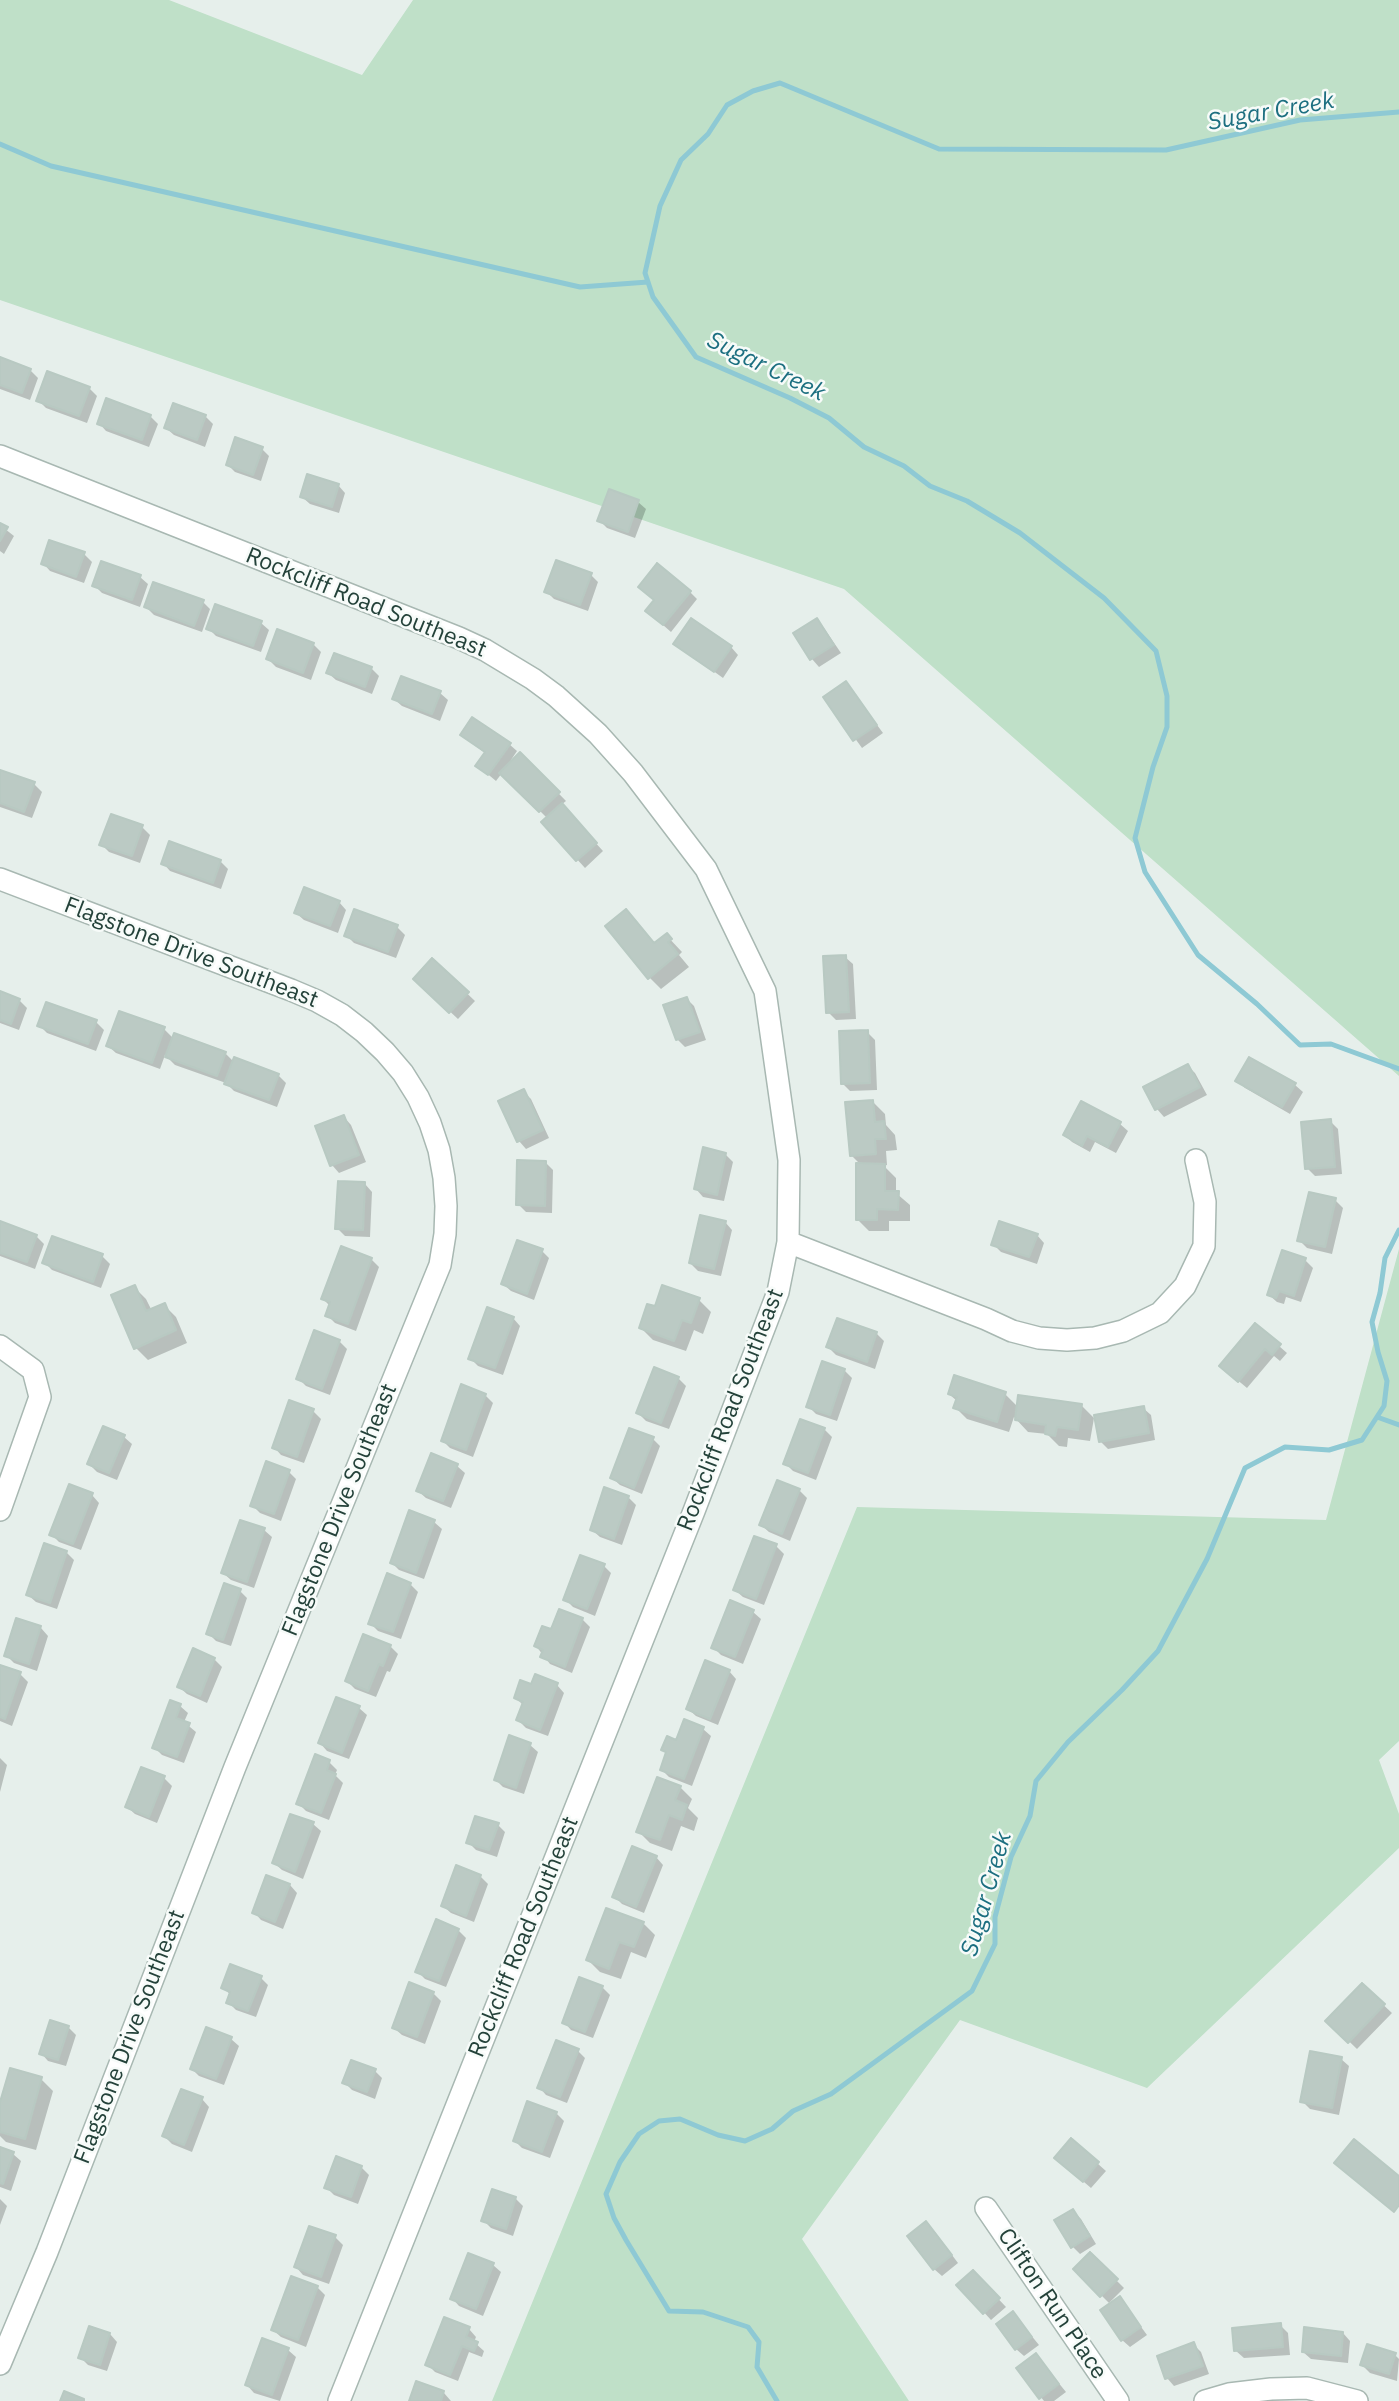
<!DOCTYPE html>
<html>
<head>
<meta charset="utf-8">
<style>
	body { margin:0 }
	canvas { display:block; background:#e6efeb }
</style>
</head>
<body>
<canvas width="1399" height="2401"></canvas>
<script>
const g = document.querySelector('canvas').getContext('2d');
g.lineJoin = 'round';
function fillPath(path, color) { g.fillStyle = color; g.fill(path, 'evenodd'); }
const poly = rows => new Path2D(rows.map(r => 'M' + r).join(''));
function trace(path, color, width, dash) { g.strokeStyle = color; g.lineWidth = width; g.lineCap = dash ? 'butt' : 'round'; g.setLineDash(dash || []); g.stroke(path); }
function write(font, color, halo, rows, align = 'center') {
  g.font = font + ' "IBM Plex Sans",sans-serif'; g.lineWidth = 5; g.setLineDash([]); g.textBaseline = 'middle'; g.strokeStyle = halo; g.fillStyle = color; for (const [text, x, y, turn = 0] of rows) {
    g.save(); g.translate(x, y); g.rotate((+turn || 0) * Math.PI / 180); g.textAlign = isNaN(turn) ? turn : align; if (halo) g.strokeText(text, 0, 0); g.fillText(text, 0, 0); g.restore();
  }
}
const green = poly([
	[0,0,169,0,362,75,413,0,1399,0,1399,1076,844,589,0,300],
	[1399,1249,1399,1741,1379,1760,1399,1814,1399,1848,1147,2088,960,2020,802,2239,909,2401,492,2401,857,1507,1326,1520]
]);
const shadow = poly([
	[0,359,30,370,38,378,30,400,0,389],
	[89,388,97,396,87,423,46,408,38,400],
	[150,416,158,424,149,447,106,431,99,423],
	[205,416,213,424,205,447,174,435,166,428],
	[262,449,269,456,261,481,235,472,228,465],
	[338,485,345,493,339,513,310,504,302,497],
	[638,502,646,509,635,538,607,528,599,520],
	[0,525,14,536,4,554,0,551],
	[84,554,92,562,84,583,50,571,43,563],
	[591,575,598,582,588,611,554,599,546,591],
	[140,577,148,584,140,607,102,593,94,585],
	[690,592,697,599,671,632,647,611,656,601],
	[203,602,210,609,202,632,154,615,146,607],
	[817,620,824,628,841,653,819,667,812,659,795,633],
	[261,623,269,630,261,652,216,636,208,628],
	[313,644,321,652,311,680,276,667,268,659],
	[676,644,731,647,738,655,723,678],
	[371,668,379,676,372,694,336,680,328,673],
	[846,683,883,733,862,748,825,697],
	[440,693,448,700,440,721,402,706,394,699],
	[462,735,509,744,517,751,511,760,513,761,520,754,566,801,561,805,603,851,585,868,543,822,547,818,502,773,496,781,478,766,486,754],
	[0,771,34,784,42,792,32,818,0,807],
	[112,816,142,827,150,835,140,863,109,852,101,844],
	[220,861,228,869,221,889,170,871,163,863],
	[339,902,346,910,338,933,304,920,296,913],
	[626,911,655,945,667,936,682,952,679,955,689,967,661,989,649,977],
	[397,927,405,935,396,958,354,943,346,935],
	[845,957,853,964,856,1019,836,1020,828,1012],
	[432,960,475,1001,458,1019,415,979],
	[0,993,19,1000,27,1008,19,1030,0,1023],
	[687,999,694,1006,706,1040,685,1047,678,1040,665,1006],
	[96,1022,104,1030,96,1051,47,1033,39,1025],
	[164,1029,174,1039,225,1053,234,1062,278,1075,286,1083,277,1107,234,1091,226,1083,175,1065,165,1055,160,1069,116,1053,108,1046],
	[867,1032,875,1040,877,1090,850,1091,842,1083],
	[1188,1066,1195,1073,1207,1095,1164,1117,1157,1109,1145,1088],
	[1237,1081,1295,1085,1303,1092,1290,1114,1245,1088],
	[523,1091,531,1099,549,1138,526,1149,519,1141,500,1102],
	[873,1102,885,1114,886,1125,895,1135,897,1150,886,1151,887,1165,884,1166,896,1178,896,1193,910,1205,910,1221,889,1221,889,1231,869,1231,857,1219,861,1165,851,1155],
	[1082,1103,1120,1124,1128,1131,1116,1153,1095,1142,1090,1152,1072,1142,1065,1135],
	[344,1117,351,1125,366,1162,339,1173,332,1165],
	[1330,1121,1338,1129,1342,1174,1315,1176,1307,1168],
	[725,1154,733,1162,724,1201,703,1197,696,1189],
	[545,1162,553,1170,552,1213,526,1212,518,1204],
	[365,1184,372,1192,370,1237,345,1236,337,1228],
	[1335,1200,1343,1208,1332,1254,1307,1248,1299,1240],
	[725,1222,732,1230,721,1276,698,1271,690,1263],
	[0,1223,36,1236,44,1244,35,1269,0,1256],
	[1037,1235,1044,1243,1037,1264,1001,1252,993,1244],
	[53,1238,102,1256,110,1264,101,1288,52,1270,44,1262],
	[542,1251,549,1258,534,1300,511,1291,503,1284],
	[1284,1253,1305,1260,1313,1268,1301,1302,1286,1297,1284,1304,1277,1302,1269,1295],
	[371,1259,379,1267,356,1331,335,1323,327,1315,330,1306,323,1299],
	[134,1287,146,1299,152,1311,164,1305,176,1317,187,1343,148,1360,136,1348],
	[699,1300,711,1312,703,1334,694,1330,686,1351,653,1340,641,1328,656,1309],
	[513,1318,520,1326,503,1375,478,1366,470,1358],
	[838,1320,877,1334,884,1341,875,1369,836,1355,828,1347],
	[1256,1326,1287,1353,1280,1361,1274,1356,1247,1388,1229,1373],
	[339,1341,347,1349,330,1395,306,1386,299,1379],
	[844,1370,852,1378,837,1421,816,1414,808,1406],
	[678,1378,686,1386,669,1429,646,1421,638,1413],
	[955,1378,1005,1394,1018,1407,1082,1406,1094,1418,1090,1441,1068,1438,1067,1447,1059,1446,1047,1434,1028,1432,1014,1417,1009,1432,967,1419,955,1407,957,1401,949,1394],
	[485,1395,493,1403,473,1457,450,1448,443,1441],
	[1143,1408,1151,1415,1155,1440,1108,1449,1100,1441],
	[313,1411,321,1419,304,1463,281,1455,274,1447],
	[104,1428,124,1437,132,1444,117,1480,97,1472,89,1464],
	[824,1429,832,1437,816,1480,793,1471,785,1463],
	[653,1439,660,1446,642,1494,620,1485,612,1478],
	[457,1466,465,1473,451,1508,426,1498,418,1491],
	[289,1472,296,1479,281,1521,260,1513,252,1505],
	[799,1490,807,1498,790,1541,769,1532,761,1525],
	[92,1495,99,1503,81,1550,59,1542,51,1534],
	[628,1497,636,1505,622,1545,600,1537,592,1530],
	[434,1522,442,1529,424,1579,399,1570,392,1563],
	[264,1530,272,1537,254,1588,231,1580,223,1573],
	[776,1546,784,1554,764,1605,743,1597,735,1590],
	[66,1552,74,1560,57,1609,36,1602,28,1595],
	[604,1566,611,1573,595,1616,573,1607,565,1599],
	[410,1584,418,1592,401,1639,378,1631,370,1623],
	[240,1591,247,1598,231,1646,216,1641,208,1633],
	[560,1611,583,1620,590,1627,572,1673,550,1664,536,1646,552,1631],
	[753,1612,761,1619,743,1664,721,1655,713,1647],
	[18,1621,41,1628,48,1636,37,1671,14,1663,6,1655],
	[390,1646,398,1654,390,1672,387,1671,376,1697,355,1689,347,1681],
	[214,1659,222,1667,207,1703,187,1694,179,1687],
	[0,1667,20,1674,28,1682,12,1726,0,1721],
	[729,1671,736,1679,718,1725,696,1716,688,1709],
	[557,1685,564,1693,548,1736,526,1728,518,1720,523,1705,516,1698,532,1687],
	[180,1706,188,1713,184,1722,196,1732,184,1763,162,1755,154,1747],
	[359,1708,367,1715,349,1759,327,1751,320,1743],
	[703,1729,711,1736,692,1786,669,1777,662,1770,668,1754,663,1750],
	[530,1745,538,1752,524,1794,503,1787,496,1780],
	[0,1758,7,1765,0,1792],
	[329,1762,337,1770,335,1775,343,1783,329,1820,306,1811,298,1803],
	[164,1778,172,1786,157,1823,135,1814,127,1807],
	[680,1787,692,1799,688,1808,698,1818,694,1831,681,1826,672,1851,650,1843,638,1831],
	[313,1824,321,1831,303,1879,282,1870,274,1863],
	[498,1825,505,1832,497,1857,476,1850,468,1842],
	[656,1857,663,1865,644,1913,622,1904,614,1896],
	[480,1876,488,1884,474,1922,451,1913,443,1906],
	[267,1877,290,1885,297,1893,283,1929,261,1920,254,1912],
	[643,1923,655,1935,646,1958,631,1952,621,1979,600,1972,588,1960],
	[458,1930,466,1938,446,1987,425,1979,417,1971],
	[261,1978,268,1985,256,2017,236,2010,228,2002,231,1995,223,1988],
	[1362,1985,1392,2013,1357,2049,1328,2021],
	[602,1987,610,1995,593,2038,571,2030,564,2022],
	[433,1993,441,2001,425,2044,402,2035,394,2028],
	[68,2027,76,2035,66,2066,48,2061,41,2053],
	[231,2039,239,2046,224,2085,199,2076,192,2069],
	[578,2051,585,2058,567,2103,546,2095,539,2087],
	[1341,2059,1349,2066,1339,2115,1310,2109,1302,2101],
	[375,2071,382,2078,375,2099,352,2090,344,2082],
	[41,2079,53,2091,36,2150,6,2142,0,2136,0,2109],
	[202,2099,209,2107,192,2152,172,2144,164,2136],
	[556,2113,564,2121,550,2158,522,2148,515,2141],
	[1071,2140,1106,2171,1091,2188,1064,2165],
	[0,2149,13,2154,21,2161,11,2191,0,2187],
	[361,2167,369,2175,358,2204,334,2195,326,2187],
	[493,2191,516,2199,523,2206,513,2236,491,2228,483,2220],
	[0,2199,7,2206,0,2225],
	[1073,2211,1081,2219,1096,2244,1080,2254,1072,2246],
	[934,2231,958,2263,942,2276,934,2269],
	[335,2237,343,2245,329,2284,303,2275,296,2267],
	[1090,2254,1124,2288,1109,2303,1075,2269],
	[469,2255,493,2265,501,2272,483,2316,459,2306,452,2298],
	[973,2272,1006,2307,991,2320,959,2285],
	[317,2287,325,2295,306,2347,281,2337,273,2330],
	[1120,2298,1147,2335,1130,2347,1122,2340],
	[1013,2313,1039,2345,1024,2356,1016,2349],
	[1280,2325,1288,2333,1290,2355,1244,2358,1236,2351],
	[469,2329,476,2337,474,2342,484,2351,482,2357,469,2352,458,2381,435,2372,427,2364],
	[1343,2333,1350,2341,1348,2363,1311,2359,1303,2352],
	[110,2334,117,2342,107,2371,88,2365,80,2357],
	[1193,2344,1201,2352,1209,2374,1174,2386,1167,2378],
	[288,2350,296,2357,280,2401,254,2393,247,2385],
	[1036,2355,1066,2392,1054,2401,1044,2401,1018,2368],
	[1395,2355,1399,2359,1397,2381,1370,2373,1362,2365],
	[417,2383,444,2393,451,2401,410,2401]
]);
const stream = poly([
	[1399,112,1300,120,1166,150,939,149,780,83,753,91,727,105,708,134,681,160,660,206,645,273,653,297,696,357,790,398,829,418,864,447,904,466,930,486,967,501,1020,533,1104,598,1156,651,1167,696,1167,727,1153,767,1135,838,1145,872,1198,955,1257,1004,1300,1045,1331,1044,1399,1069],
	[0,144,51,166,580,287,648,282],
	[1377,1417,1399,1425],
	[777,2401,757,2367,759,2342,748,2327,703,2312,669,2311,626,2240,614,2218,606,2194,620,2162,639,2134,659,2121,680,2119,718,2135,745,2141,772,2129,793,2111,831,2094,972,1991,995,1944,995,1917,1011,1857,1030,1816,1036,1781,1068,1742,1122,1690,1158,1651,1207,1559,1245,1468,1285,1447,1329,1450,1362,1440,1384,1406,1387,1381,1378,1352,1372,1322,1380,1293,1385,1258,1399,1230]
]);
const building = poly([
	[0,357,31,369,22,393,0,385,0,357],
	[47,371,90,387,79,416,36,401,47,371],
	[106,398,151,415,142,440,97,424,106,398],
	[173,403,206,415,197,440,164,428,173,403],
	[235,437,263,447,253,475,226,465,235,437],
	[307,474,339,484,332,507,300,497,307,474],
	[609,489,639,500,628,532,597,521,609,489],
	[0,523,8,527,0,541,0,523],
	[49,540,85,552,76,577,41,564,49,540],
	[556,560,592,573,580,605,544,592,556,560],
	[101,561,141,575,132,600,92,586,101,561],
	[657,563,691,591,663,625,645,611,654,600,638,587,657,563],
	[153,582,204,600,194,626,144,607,153,582],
	[215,604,262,621,253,646,206,629,215,604],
	[691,618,732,646,714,672,673,644,691,618],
	[817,618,834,645,810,660,793,633,817,618],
	[277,629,314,643,303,673,266,659,277,629],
	[334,653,372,667,365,687,326,673,334,653],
	[401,676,441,691,432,714,392,699,401,676],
	[846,681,877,725,853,741,823,697,846,681],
	[472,717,511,743,488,775,475,766,485,752,460,735,472,717],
	[520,752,560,792,539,812,499,773,520,752],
	[0,770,35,782,24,812,0,803,0,770],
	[562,803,597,843,576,861,541,822,562,803],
	[111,814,143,825,132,856,99,845,111,814],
	[169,841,221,860,213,883,161,864,169,841],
	[304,887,340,901,330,926,294,913,304,887],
	[354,909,398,925,388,952,344,936,354,909],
	[626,909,654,943,667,933,672,939,668,942,678,954,648,979,605,926,626,909],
	[846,955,849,1012,826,1013,823,956,846,955],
	[432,958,469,992,449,1013,413,979,432,958],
	[0,991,20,999,11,1024,0,1020,0,991],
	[687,997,700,1032,676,1040,663,1005,687,997],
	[46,1002,97,1020,88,1044,37,1026,46,1002],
	[119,1011,165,1027,152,1063,106,1046,119,1011],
	[868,1030,870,1083,841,1084,839,1031,868,1030],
	[174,1033,226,1052,217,1076,165,1057,174,1033],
	[234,1057,279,1074,269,1100,224,1084,234,1057],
	[1249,1057,1296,1083,1282,1107,1235,1081,1249,1057],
	[1188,1064,1200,1087,1155,1110,1143,1087,1188,1064],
	[524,1089,543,1130,517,1142,498,1101,524,1089],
	[873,1100,875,1122,884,1121,886,1139,875,1139,876,1154,850,1156,845,1102,873,1100],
	[1081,1101,1121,1122,1108,1147,1087,1136,1082,1146,1063,1135,1081,1101],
	[344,1115,359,1155,330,1166,315,1126,344,1115],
	[1331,1119,1335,1167,1305,1169,1301,1122,1331,1119],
	[703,1147,726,1153,717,1195,694,1189,703,1147],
	[517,1160,546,1161,545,1206,516,1205,517,1160],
	[856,1163,885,1164,885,1191,899,1191,898,1210,877,1209,877,1220,856,1220,856,1163],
	[338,1181,365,1182,363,1230,335,1229,338,1181],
	[1309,1192,1336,1198,1325,1247,1297,1241,1309,1192],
	[700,1215,726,1221,714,1269,689,1263,700,1215],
	[0,1221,37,1235,27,1262,0,1253,0,1221],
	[999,1221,1038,1234,1029,1257,991,1245,999,1221],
	[52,1236,103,1254,93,1282,42,1263,52,1236],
	[517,1240,543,1249,527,1294,501,1284,517,1240],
	[341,1246,372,1258,348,1324,325,1316,330,1302,321,1299,341,1246],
	[1282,1250,1306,1258,1294,1296,1279,1291,1276,1298,1267,1295,1282,1250],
	[135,1285,146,1311,165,1303,176,1330,134,1349,111,1295,135,1285],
	[662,1285,700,1298,691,1323,682,1320,674,1341,639,1328,647,1304,655,1306,662,1285],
	[487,1307,514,1317,495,1368,468,1359,487,1307],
	[837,1318,877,1332,867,1362,826,1347,837,1318],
	[1255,1323,1281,1344,1272,1355,1265,1349,1238,1382,1219,1366,1255,1323],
	[314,1330,340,1340,322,1389,296,1379,314,1330],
	[822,1361,845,1369,830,1415,806,1407,822,1361],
	[654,1367,679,1377,661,1423,636,1413,654,1367],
	[954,1375,1006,1392,997,1422,953,1408,957,1397,948,1394,954,1375],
	[461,1384,486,1394,466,1450,441,1441,461,1384],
	[1018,1395,1082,1404,1078,1430,1057,1427,1055,1436,1045,1434,1046,1425,1015,1420,1018,1395],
	[289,1400,314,1409,297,1457,272,1448,289,1400],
	[1144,1406,1149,1433,1099,1442,1094,1415,1144,1406],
	[800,1419,825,1428,808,1473,783,1464,800,1419],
	[103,1426,125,1435,109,1473,87,1464,103,1426],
	[629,1428,654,1437,634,1488,610,1478,629,1428],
	[431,1453,458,1464,443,1501,416,1491,431,1453],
	[266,1461,290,1470,274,1514,250,1506,266,1461],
	[777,1480,800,1489,782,1534,759,1525,777,1480],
	[69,1484,93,1493,73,1544,49,1535,69,1484],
	[604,1487,629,1496,614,1539,590,1530,604,1487],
	[409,1510,435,1520,416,1573,390,1563,409,1510],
	[240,1520,265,1528,247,1582,221,1573,240,1520],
	[754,1536,777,1544,756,1599,733,1590,754,1536],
	[44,1543,67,1551,50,1603,26,1595,44,1543],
	[580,1555,605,1564,587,1609,563,1600,580,1555],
	[387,1573,411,1583,393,1632,368,1624,387,1573],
	[224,1583,241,1589,223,1640,206,1634,224,1583],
	[730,1600,754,1610,735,1657,711,1648,730,1600],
	[559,1609,583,1618,565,1667,540,1657,543,1650,534,1646,542,1626,551,1629,559,1609],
	[16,1618,41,1626,29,1664,4,1656,16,1618],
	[363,1634,391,1645,383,1666,379,1664,368,1691,345,1681,363,1634],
	[193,1648,215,1658,200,1696,177,1687,193,1648],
	[705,1660,730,1670,710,1719,686,1709,705,1660],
	[0,1665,21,1672,5,1719,0,1717,0,1665],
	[535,1674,558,1683,540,1730,516,1720,523,1702,514,1698,520,1680,531,1684,535,1674],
	[336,1697,360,1706,342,1753,318,1743,336,1697],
	[170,1700,181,1704,176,1718,190,1723,177,1757,152,1748,170,1700],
	[684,1719,704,1727,684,1779,660,1770,666,1752,661,1750,667,1736,676,1740,684,1719],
	[509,1735,531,1743,516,1788,494,1780,509,1735],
	[315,1754,330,1760,327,1770,336,1774,321,1813,296,1804,315,1754],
	[141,1767,165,1776,149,1817,125,1807,141,1767],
	[657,1777,681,1786,675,1800,687,1805,682,1820,669,1815,660,1840,636,1832,657,1777],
	[290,1814,314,1822,295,1872,272,1863,290,1814],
	[475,1816,499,1823,489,1850,466,1843,475,1816],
	[632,1846,657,1856,636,1907,612,1897,632,1846],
	[456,1865,481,1875,466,1916,441,1906,456,1865],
	[266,1875,290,1884,275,1922,252,1913,266,1875],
	[606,1908,644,1922,634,1947,619,1942,609,1969,586,1960,606,1908],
	[436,1919,459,1929,439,1981,415,1972,436,1919],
	[230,1964,262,1976,248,2011,226,2003,230,1992,221,1988,230,1964],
	[579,1977,603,1986,585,2032,562,2023,579,1977],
	[409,1982,434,1992,417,2037,392,2028,409,1982],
	[1362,1983,1385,2004,1348,2043,1325,2021,1362,1983],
	[50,2020,69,2026,58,2060,39,2054,50,2020],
	[206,2027,232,2037,216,2079,190,2069,206,2027],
	[556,2040,579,2049,560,2097,537,2088,556,2040],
	[1310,2051,1342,2057,1332,2108,1300,2102,1310,2051],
	[351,2060,376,2069,367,2092,342,2083,351,2060],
	[10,2068,42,2077,25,2139,0,2132,0,2102,10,2068],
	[181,2089,203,2097,184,2145,162,2136,181,2089],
	[527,2101,557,2112,542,2152,513,2141,527,2101],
	[1071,2138,1099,2162,1083,2182,1054,2158,1071,2138],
	[1354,2139,1399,2176,1399,2205,1394,2212,1334,2163,1354,2139],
	[0,2147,14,2152,3,2184,0,2183,0,2147],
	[336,2156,362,2166,351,2197,324,2188,336,2156],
	[492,2189,516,2197,506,2229,481,2221,492,2189],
	[1073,2209,1090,2236,1071,2248,1054,2220,1073,2209],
	[926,2221,952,2255,933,2270,907,2236,926,2221],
	[309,2226,336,2235,321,2277,294,2267,309,2226],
	[1090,2252,1118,2279,1100,2297,1073,2269,1090,2252],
	[468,2253,494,2263,476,2309,450,2299,468,2253],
	[973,2270,1000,2298,983,2314,956,2285,973,2270],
	[291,2276,318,2286,298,2340,271,2330,291,2276],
	[1120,2296,1141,2327,1121,2341,1100,2310,1120,2296],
	[1013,2311,1032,2337,1015,2350,996,2324,1013,2311],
	[444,2317,470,2327,466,2337,478,2342,474,2351,462,2346,450,2375,425,2365,444,2317],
	[1281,2323,1283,2347,1234,2351,1232,2328,1281,2323],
	[89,2326,110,2333,100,2365,78,2358,89,2326],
	[1304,2327,1343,2332,1341,2356,1302,2352,1304,2327],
	[262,2338,289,2348,272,2395,245,2385,262,2338],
	[1194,2342,1203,2366,1165,2379,1157,2356,1194,2342],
	[1367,2344,1396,2353,1389,2374,1360,2365,1367,2344],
	[1036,2353,1059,2384,1039,2399,1016,2368,1036,2353],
	[416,2381,444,2391,441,2401,409,2401,416,2381],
	[64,2391,84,2399,84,2401,60,2401,64,2391]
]);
const minor = poly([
	[0,456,459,638,485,650,533,679,556,696,598,734,633,773,706,869,765,991,789,1160,788,1242,778,1292,694,1511,339,2401],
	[0,879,291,990,317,1001,342,1015,364,1032,385,1052,403,1073,418,1097,430,1123,439,1150,444,1178,446,1206,445,1234,440,1265,235,1767,47,2252,0,2364],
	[788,1242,986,1319,1012,1331,1039,1338,1067,1340,1095,1338,1123,1331,1160,1313,1185,1286,1204,1246,1205,1202,1196,1160],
	[0,1346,33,1370,40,1397,0,1510],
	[986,2208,1118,2401],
	[1205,2401,1229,2394,1271,2389,1307,2388,1357,2401]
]);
const streetNames = [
	["Rockcliff Road Southeast",366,603,22],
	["Flagstone Drive Southeast",191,953,21],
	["Rockcliff Road Southeast",731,1410,-69],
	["Flagstone Drive Southeast",340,1510,-68],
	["Rockcliff Road Southeast",524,1937,-68],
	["Flagstone Drive Southeast",130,2037,-69],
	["Clifton Run Place",1052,2304,56]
];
const waterNames = [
	["Sugar Creek",1271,112,-10],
	["Sugar Creek",766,367,26],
	["Sugar Creek",987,1894,-74]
];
fillPath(green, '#bfe0c8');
fillPath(shadow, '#0003');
trace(stream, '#8ec9d4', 5);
fillPath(building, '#bbcac4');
trace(building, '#b8c9c2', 2);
trace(minor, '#a8b8b2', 24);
trace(minor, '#fff', 21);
write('23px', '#24423a', '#f7fbf9', streetNames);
write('italic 24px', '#1c6f80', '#f7fbf9', waterNames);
</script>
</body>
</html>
